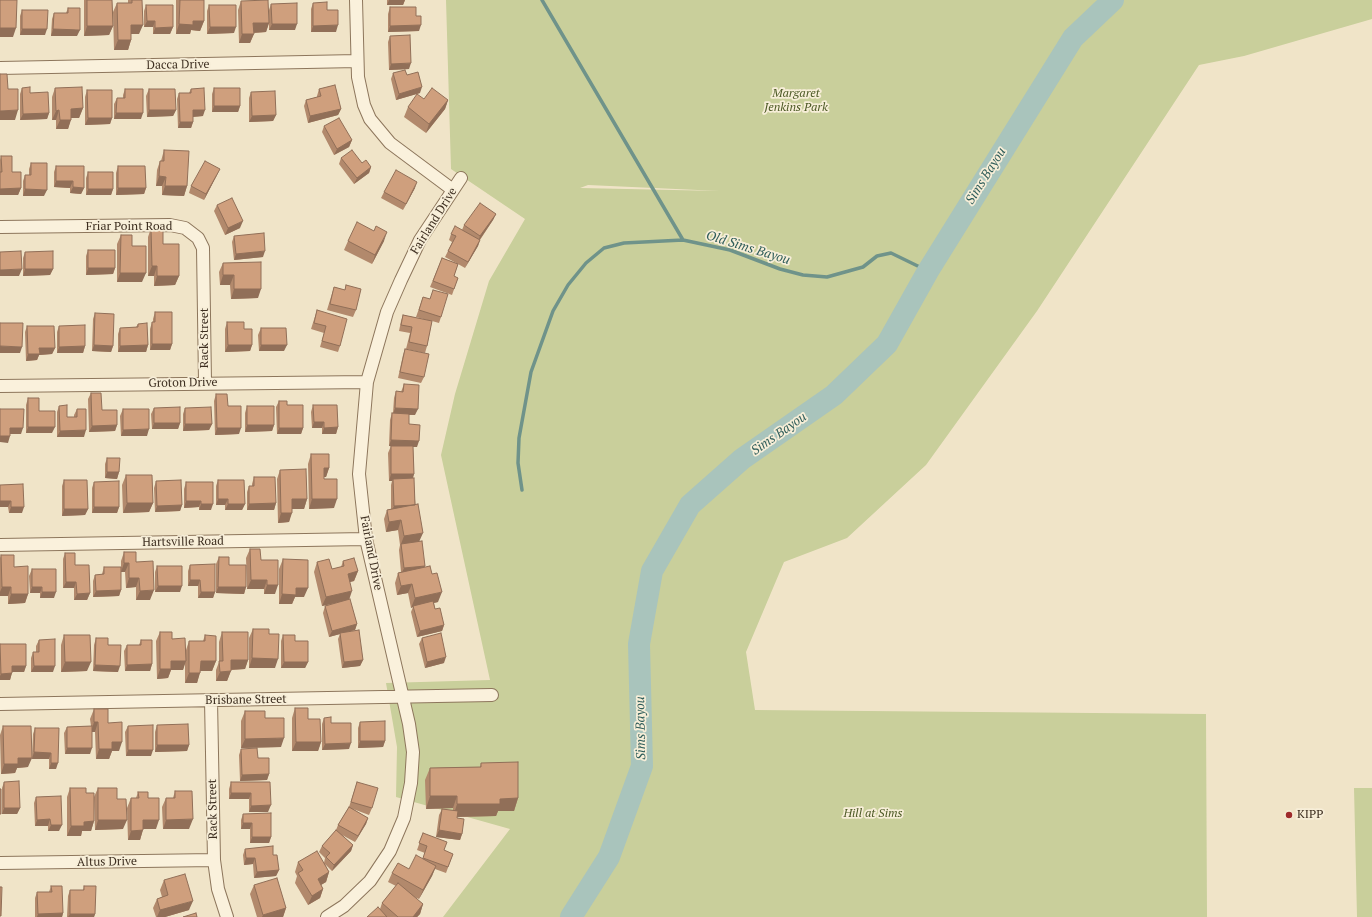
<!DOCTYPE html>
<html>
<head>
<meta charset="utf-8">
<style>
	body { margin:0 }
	canvas { display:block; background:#f0e4c8 }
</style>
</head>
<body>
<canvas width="1372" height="917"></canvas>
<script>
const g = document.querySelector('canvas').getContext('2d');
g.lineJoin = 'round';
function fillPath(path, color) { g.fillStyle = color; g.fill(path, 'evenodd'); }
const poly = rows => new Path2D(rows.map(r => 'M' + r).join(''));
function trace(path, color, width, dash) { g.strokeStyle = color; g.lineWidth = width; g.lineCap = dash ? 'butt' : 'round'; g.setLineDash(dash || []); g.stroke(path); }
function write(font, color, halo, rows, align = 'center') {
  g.font = font + ' "PT Serif",serif'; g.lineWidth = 3.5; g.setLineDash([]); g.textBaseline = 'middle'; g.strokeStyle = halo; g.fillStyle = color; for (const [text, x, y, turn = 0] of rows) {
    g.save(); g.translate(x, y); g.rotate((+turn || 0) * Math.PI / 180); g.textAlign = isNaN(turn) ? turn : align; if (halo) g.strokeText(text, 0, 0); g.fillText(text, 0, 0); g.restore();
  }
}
const green = poly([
	[446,0,1372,0,1372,19,1244,56,1199,65,1037,311,926,465,847,538,784,562,746,652,755,710,1206,714,1207,917,443,917,510,829,396,797,397,747,386,683,490,680,441,455,455,394,489,281,525,219,451,169],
	[588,185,720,191,580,188],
	[1354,788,1372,788,1372,917,1357,917]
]);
const stream = poly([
	[542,0,683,240],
	[522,490,518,463,519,438,531,372,553,311,568,285,586,263,604,248,624,243,683,240,730,250,780,269,803,275,827,277,863,267,877,256,891,253,928,271]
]);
const river = poly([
	[571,917,609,857,642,766,639,644,652,571,690,505,742,459,834,395,887,344,928,271,1073,38,1113,0]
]);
const minor = poly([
	[356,0,358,77,364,105,370,119,390,143,453,190],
	[0,68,357,61],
	[0,227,170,225,185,228,198,238,203,248,205,382],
	[0,386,367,382],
	[0,545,366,539],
	[211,700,214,860,218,889,227,917],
	[0,704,492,695],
	[0,863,214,860],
	[327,917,344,906,370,881,390,851,404,818,411,783,413,752,409,724,366,539,359,474,367,382,387,312,401,280,420,240,461,178]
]);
const wall = poly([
	[84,0,112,0,113,26,109,35,84,36],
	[128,0,142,0,139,34,131,34,131,40,128,50,114,50,113,12,117,3,128,3],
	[176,0,204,0,204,21,200,31,191,30,190,34,176,34],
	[387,0,405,0,403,5,387,5],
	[241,1,269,23,266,32,254,33,250,43,239,43,238,10],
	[313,3,327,10,336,32,311,32,311,9],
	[271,4,295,30,269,30,269,10],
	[146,5,173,27,170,34,153,34,153,27,144,27,144,11],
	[209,5,234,33,207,34,207,11],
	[390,7,416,16,419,31,388,32,388,14],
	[68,8,77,36,51,36,52,19,54,13,66,13],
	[22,10,45,35,20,35,20,16],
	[390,36,409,69,389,70,388,42],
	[393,73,407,75,420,93,396,100,391,79],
	[22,88,30,93,49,113,47,119,20,120,20,94],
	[55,88,83,108,79,118,71,118,68,129,56,129,56,120,52,120,52,97],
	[214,88,240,106,238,112,212,112,212,94],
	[125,89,141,119,114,119,114,104,117,98,123,98,123,95],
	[149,89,176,110,173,116,147,117,146,96],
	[191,89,203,116,193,117,193,122,191,128,178,128,177,99,179,93,189,93],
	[319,89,341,109,338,115,308,123,304,106,306,100,317,97,317,96],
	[87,90,112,118,110,124,85,125,85,97],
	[251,92,276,115,273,121,249,122,249,98],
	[424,99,448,100,445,109,426,133,404,117,408,107],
	[324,126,352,140,349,147,334,155,322,132],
	[164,150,187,186,184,196,162,195,162,186,156,186,157,170,160,161,161,161],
	[1,156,12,172,21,188,18,195,0,195,0,160],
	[341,158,362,163,371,167,369,173,354,184,339,164],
	[31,163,44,196,23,196,23,181,25,175,29,175,29,169],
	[56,166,84,188,81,194,70,193,70,188,54,187,54,172],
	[118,166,146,188,144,194,116,195,116,173],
	[88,172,113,189,111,195,86,195,86,178],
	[217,175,204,200,189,193,191,186],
	[415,188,403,210,381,198,384,192],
	[217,205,240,228,225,235,214,211],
	[496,214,493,220,480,240,478,246,465,268,458,264,454,276,458,278,452,295,430,287,442,258,458,264,445,257,448,251,452,242,449,240,451,234,462,230,464,225],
	[151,228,163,244,179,276,175,285,154,286,154,276,148,276,148,237],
	[121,235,132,246,142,282,117,282,117,244],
	[234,236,263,257,234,260,232,242],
	[348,241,384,241,372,264,344,250],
	[88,250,115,268,113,274,86,275,86,256],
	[25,252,53,269,50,275,23,276,23,258],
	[223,263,258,298,231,299,230,285,220,285,219,272],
	[346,285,356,310,353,317,327,310,334,287,345,290],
	[423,297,441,317,439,323,432,321,427,346,425,353,406,349,410,333,399,331,401,321,403,315,427,320,416,317],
	[317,310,340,346,338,352,320,347,324,333,311,329],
	[155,312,172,344,170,350,150,350,150,329,152,322,153,322,153,319],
	[95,313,113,346,111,352,92,351,93,319],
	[227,322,244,329,252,345,250,351,225,352,225,329],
	[138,324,148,345,146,352,118,352,118,334,120,328,136,327],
	[27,326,55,348,52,354,39,355,37,360,26,361,25,332],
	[59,326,85,346,83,353,57,353,57,332],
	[261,328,284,351,259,351,258,335],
	[405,349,424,377,421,383,398,378,403,355],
	[404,384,415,415,409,415,409,424,417,447,413,447,414,474,413,478,419,542,425,566,424,567,438,602,434,603,435,609,444,625,442,631,417,637,411,612,413,607,411,608,408,593,397,595,395,583,398,573,401,572,399,550,400,545,398,530,386,532,384,519,387,510,391,509,391,485,392,481,389,481,388,453,391,446,395,446,389,446,390,420,392,413,393,413,394,398,396,391,401,392],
	[91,393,102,410,117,425,115,431,89,432,88,399],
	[216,394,228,406,239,434,215,435,214,401],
	[28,398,39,411,52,433,26,433,26,405],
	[279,401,287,405,303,428,301,434,277,434,276,407],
	[313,405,338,427,336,434,322,434,322,428,312,428,311,412],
	[59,406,67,417,74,417,74,415,77,409,84,437,57,437,57,412],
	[247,406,274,425,272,431,245,432,245,413],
	[154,408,180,423,178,429,152,429,151,414],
	[185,408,212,424,209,430,183,431,183,414],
	[123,409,147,436,121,436,120,416],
	[311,454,329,468,326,477,324,477,324,479,334,508,309,509,308,464],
	[107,458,119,472,117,479,105,478,105,464],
	[280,470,307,499,304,509,292,509,289,522,278,523,277,479],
	[126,475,153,503,149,512,123,513,122,485],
	[254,477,276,503,274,510,247,510,247,492,249,486,252,486,252,484],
	[64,480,88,509,85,515,62,516,62,486],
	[218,480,245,504,242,510,225,510,225,505,216,505,216,486],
	[156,481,182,505,180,511,155,512,154,488],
	[94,482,119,507,117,513,92,513,92,488],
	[186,482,211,510,199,510,199,507,184,508,184,489],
	[0,485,22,513,9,513,8,507,0,507],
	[250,549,261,560,275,594,264,594,264,589,247,589,246,558],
	[124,552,136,562,150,600,136,600,136,587,126,588,125,572,121,572,121,561],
	[65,553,75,565,90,593,87,600,74,600,74,588,63,588,63,559],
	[1,555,14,567,28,594,25,603,8,604,8,596,0,596,0,558],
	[219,557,229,565,246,587,244,594,216,593,216,564],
	[283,559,304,597,295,597,292,604,279,604,279,569],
	[343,561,358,571,354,581,350,582,349,600,357,624,355,630,351,631,363,660,360,666,342,668,338,639,340,634,329,637,323,613,325,606,340,602,322,606,314,572,317,562,332,569,341,567],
	[190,565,215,592,213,598,198,598,198,586,188,586,188,571],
	[157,566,180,592,155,592,155,572],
	[104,567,121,590,119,596,93,597,93,581,95,575,102,574],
	[32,569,54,598,40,598,40,593,30,593,29,576],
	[253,629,269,634,275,668,249,668,249,638],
	[160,632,172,639,186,650,189,641,203,641,205,635,216,661,212,671,200,671,197,683,185,683,185,662,183,670,171,670,168,678,157,679,156,641],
	[222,632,248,660,245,669,231,670,227,681,216,681,216,670,219,662,219,642],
	[64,635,87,671,61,672,61,645],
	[283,635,295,641,308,662,305,668,281,668,281,641],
	[96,638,108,645,118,672,93,671,94,645],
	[422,638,444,663,425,668,419,644],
	[39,640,53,672,31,672,31,658,33,652,36,652,36,646],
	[141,640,152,664,150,671,125,671,124,651,127,645,139,645],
	[0,644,26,666,24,672,12,672,10,680,0,680],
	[295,708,308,719,321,742,318,751,292,751,292,718],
	[94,709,108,723,119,751,112,751,109,759,96,759,95,732,92,732,90,754,65,754,64,733,67,727,91,726,90,719],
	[245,711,265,718,281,747,241,748,241,721],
	[324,718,331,723,349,749,322,750,322,724],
	[360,722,385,741,383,747,358,748,358,728],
	[157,725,189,745,187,751,155,752,155,732],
	[3,726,28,767,17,768,15,773,1,774,0,735],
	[128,726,151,756,126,756,125,732],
	[35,728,59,728,56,769,49,769,49,759,32,759,33,734],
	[241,749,258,758,269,774,267,780,240,781,239,755],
	[481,763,518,798,514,811,498,811,496,816,457,817,457,818,462,834,460,840,436,837,439,815,442,809,453,811,453,808,426,809,425,780,430,768,480,767],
	[4,782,20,808,17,814,2,814,2,788],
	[231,782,270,782,268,812,249,812,249,799,229,799,229,789],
	[357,782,372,808,369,815,353,809,368,818,366,824,355,842,342,835,353,845,351,851,332,871,325,864,329,872,326,882,321,885,323,889,320,898,308,905,295,883,297,876,295,872,298,862,324,863,325,858,319,852,322,846,336,830,338,825,349,807],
	[70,788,86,793,94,821,91,831,82,831,81,836,67,836,67,797],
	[98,788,117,799,123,829,95,830,94,797],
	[175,791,189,829,163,829,162,807,166,798,173,798],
	[138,792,148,798,156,829,143,829,140,840,128,840,127,808,131,798,136,798],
	[36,797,59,831,48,831,48,826,35,826,34,803],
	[243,814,271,837,269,843,250,843,250,829,241,829,241,820],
	[423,833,444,850,453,854,446,873,435,869,432,876,419,899,414,897,423,904,420,914,417,917,367,917,380,909,382,903,396,886,388,882,392,873,409,869,423,859,425,853,417,850],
	[245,849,273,855,279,870,276,876,254,878,253,864,244,865,243,855],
	[164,880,189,910,165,917,156,917,153,908,157,899,162,897,160,890],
	[254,885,286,908,283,917,257,917,250,894],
	[51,886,63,913,62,917,35,917,35,898,37,892,49,892],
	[84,886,95,914,94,917,67,917,68,896,70,890,83,890]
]);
const shadedWall = poly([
	[389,0,405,0,403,5,387,5],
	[147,21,155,21,153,27,144,27],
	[193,21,204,21,200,31,191,30,190,34,176,34,179,24],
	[253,23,269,23,266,32,250,33],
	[272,24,297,24,295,30,269,30],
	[131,25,143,25,139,34,127,34],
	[338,25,336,32,311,32,313,26],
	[421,25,419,31,388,32,390,26],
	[87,26,113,26,109,35,84,36],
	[173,27,170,34,153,34,155,28],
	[210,27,236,27,234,33,207,34],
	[0,28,16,28,13,37,0,37],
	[22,29,47,29,45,35,20,35],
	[53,29,80,30,77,36,51,36],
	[242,34,254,34,250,43,239,43],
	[118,40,131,40,128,50,114,50],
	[411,63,409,69,389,70,391,64],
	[422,87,420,93,396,100,399,94],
	[448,100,445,109,426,133,429,124],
	[214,106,240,106,238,112,212,112],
	[83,108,79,118,67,118,71,109],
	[341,109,338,115,308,123,310,116],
	[18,110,15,120,0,120,0,111],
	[59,110,56,120,52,120,56,111],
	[149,110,176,110,173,116,147,117],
	[193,110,205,110,203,116,191,117],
	[49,113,47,119,20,120,23,114],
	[116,113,143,113,141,119,114,119],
	[276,115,273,121,249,122,252,116],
	[88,118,112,118,110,124,85,125],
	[60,120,71,120,68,129,56,129],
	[180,122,193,122,191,128,178,128],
	[352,140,349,147,334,155,337,149],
	[371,167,369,173,354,184,357,178],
	[220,169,217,175,204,200,206,194],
	[159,176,166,177,162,186,156,186],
	[56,181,73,181,70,188,54,187],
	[417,182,415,188,403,210],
	[165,186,187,186,184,196,162,195],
	[73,187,84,188,81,194,70,193],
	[21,188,18,195,0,195,0,189],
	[118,188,146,188,144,194,116,195],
	[25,189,47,190,44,196,23,196],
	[88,189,113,189,111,195,86,195],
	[496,214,493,220,478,242,480,236],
	[243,221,240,228,225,235,228,228],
	[387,232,384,241,372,264,375,255],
	[480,240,478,246,465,268,468,262],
	[265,251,263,257,234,260,236,254],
	[152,266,157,266,154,276,148,276],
	[88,268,115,268,113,274,86,275],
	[22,269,19,276,0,276,0,270],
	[25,269,53,269,50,275,23,276],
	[120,273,146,273,142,282,117,282],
	[223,275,234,275,230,285,220,285],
	[157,276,179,276,175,285,154,286],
	[234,289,261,289,258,298,231,299],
	[152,344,172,344,170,350,150,350],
	[94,345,113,346,111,352,92,351],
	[148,345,146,352,118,352,120,346],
	[228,345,252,345,250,351,225,352],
	[261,345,287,345,284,351,259,351],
	[0,346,22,347,20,353,0,353],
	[85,346,83,353,57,353,59,347],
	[39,348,55,348,52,354,39,355,37,360,26,361,28,354],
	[395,408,418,409,415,415,393,414],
	[314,422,324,422,322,428,312,428],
	[154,423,180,423,178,429,152,429],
	[185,424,212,424,209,430,183,431],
	[117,425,115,431,89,432,92,426],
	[247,425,274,425,272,431,245,432],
	[28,427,55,427,52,433,26,433],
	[338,427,336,434,322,434,324,428],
	[10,428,23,428,21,434,8,434],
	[217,428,241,428,239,434,215,435],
	[279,428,303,428,301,434,277,434],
	[149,429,147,436,121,436,123,430],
	[86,430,84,437,57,437,60,431],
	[0,436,10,436,8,443,0,442],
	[391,440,419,441,417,447,389,446],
	[324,468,329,468,326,477,321,477],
	[107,472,119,472,117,479,105,478],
	[391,474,414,474,412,480,393,479,392,481,389,481],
	[218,499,228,499,225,505,216,505],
	[292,499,307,499,304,509,289,509],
	[312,499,337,499,334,508,309,509],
	[0,501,11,501,8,507,0,507],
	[186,501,201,501,199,507,184,508],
	[127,503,153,503,149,512,123,513],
	[276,503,274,510,247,510,249,504],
	[201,504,213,504,211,510,199,510],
	[228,504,245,504,242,510,225,510],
	[182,505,180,511,155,512,157,506],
	[415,505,391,512,394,506],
	[11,507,24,507,22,513,9,513],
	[94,507,119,507,117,513,92,513],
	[64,509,88,509,85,515,62,516],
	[281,513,292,513,289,522,278,523],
	[401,520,398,530,386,532,389,522],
	[423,533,419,542,401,544,404,536],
	[124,563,129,563,125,572,121,572],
	[425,566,423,572,401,575,404,568],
	[358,571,354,581,345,583,348,574],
	[129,578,139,578,136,587,126,588],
	[190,580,200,580,198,586,188,586],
	[251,580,267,580,264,589,247,589],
	[66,582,76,582,74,588,63,588],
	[412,584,408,593,397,595,401,586],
	[267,585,278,585,275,594,264,594],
	[158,586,182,586,180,592,155,592],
	[2,587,11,587,8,596,0,596,0,592],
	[32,587,42,587,40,593,30,593],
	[218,587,246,587,244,594,216,593],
	[296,588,308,588,304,597,295,597,292,604,279,604,282,594],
	[121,590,119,596,93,597,96,591],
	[154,590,150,600,136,600,140,591],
	[352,591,349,600,322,606,326,597],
	[42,592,56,592,54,598,40,598],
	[201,592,215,592,213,598,198,598],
	[442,592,438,602,414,607,413,606,413,607,411,608,415,598],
	[90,593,87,600,74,600,77,594],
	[11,594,28,594,25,603,8,604],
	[357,624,355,630,340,634,340,633,340,634,329,637,332,631],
	[444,625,442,631,417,637,420,631],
	[446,657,444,663,425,668,427,662],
	[252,658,278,659,275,668,249,668],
	[231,660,248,660,245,669,227,670],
	[363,660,360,666,342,668,344,662],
	[171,661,186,661,183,670,171,670,168,678,157,679,160,669],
	[201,661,216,661,212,671,197,671],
	[65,662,91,662,87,671,61,672],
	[284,662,308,662,305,668,281,668],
	[152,664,150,671,125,671,127,665],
	[95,665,120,666,118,672,93,671],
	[12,666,26,666,24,672,10,672],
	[34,666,55,666,53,672,31,672],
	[231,671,227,681,216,681,220,672],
	[12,673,10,680,0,680,0,676,1,674],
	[189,673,200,673,197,683,185,683],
	[94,722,98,722,95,732,91,732],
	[284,738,281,747,241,748,245,739],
	[360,741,385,741,383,747,358,748],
	[112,742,122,742,119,751,112,751,109,759,96,759,99,749],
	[296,742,321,742,318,751,292,751],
	[351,743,349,749,322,750,325,744],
	[157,745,189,745,187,751,155,752],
	[67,748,92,748,90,754,65,754],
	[128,750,153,750,151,756,126,756],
	[34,752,51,753,49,759,32,759],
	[18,758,32,758,28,767,17,768,15,773,1,774,4,764],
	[51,763,58,763,56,769,49,769],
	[269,774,267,780,240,781,242,775],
	[231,793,251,793,249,799,229,799],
	[430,796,457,796,453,808,426,809],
	[518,798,514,811,498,811,496,816,453,817,457,804,500,799],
	[271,805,268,812,249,812,251,806],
	[4,808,20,808,17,814,2,814],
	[368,818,366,824,355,842,358,836],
	[50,819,48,826,35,826,37,820],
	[193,819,189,829,163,829,166,820],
	[98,820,127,820,123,829,95,830],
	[143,820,159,820,156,829,139,829],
	[94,821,91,831,82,831,81,836,67,836,71,826,84,822],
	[243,823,252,823,250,829,241,829],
	[51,825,62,825,59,831,48,831],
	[143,830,140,840,128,840,131,831],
	[439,830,462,834,460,840,436,837],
	[252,837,271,837,269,843,250,843],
	[353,845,351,851,332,871,334,865],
	[246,858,255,858,253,864,244,865],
	[436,866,432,876,419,899,423,890],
	[279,870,276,876,254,878,257,872],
	[329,872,326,882,314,889,318,879],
	[323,889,320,898,308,905,312,896],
	[193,901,189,910,165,917,157,917,160,910],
	[423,904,420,914,417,917,413,917],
	[286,908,283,917,262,917,263,915],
	[63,913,62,917,37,917,38,914],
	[70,914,95,914,94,917,68,917]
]);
const building = poly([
	[0,0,17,0,16,28,0,28,0,0],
	[87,0,112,0,113,26,87,26,87,0],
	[132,0,142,0,143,25,131,25,131,40,118,40,117,3,132,3,132,0],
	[180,0,204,0,204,21,193,21,193,25,179,24,180,0],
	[268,0,269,23,253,23,254,34,242,34,241,1,268,0],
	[327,2,327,10,338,10,338,25,313,26,313,3,327,2],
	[297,3,297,24,272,24,271,4,297,3],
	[146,5,173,5,173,27,155,28,155,21,147,21,146,5],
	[209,5,236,5,236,27,210,27,209,5],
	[390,7,416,7,416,16,421,16,421,25,390,26,390,7],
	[68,8,80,8,80,30,53,29,54,13,68,13,68,8],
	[22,10,48,10,47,29,22,29,22,10],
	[410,35,411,63,391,64,390,36,410,35],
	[405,70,407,75,418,72,422,87,399,94,393,73,405,70],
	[0,74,7,74,8,89,18,89,18,110,0,111,0,74],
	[335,85,341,109,310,116,306,100,321,96,319,89,335,85],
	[30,87,30,93,48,92,49,113,23,114,22,88,30,87],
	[82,87,83,108,71,109,71,120,60,120,59,110,56,111,55,88,82,87],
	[204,88,205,110,193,110,193,122,180,122,179,93,191,93,191,89,204,88],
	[214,88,240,88,240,106,214,106,214,88],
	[432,88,448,100,429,124,408,107,417,94,424,99,432,88],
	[125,89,143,89,143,113,116,113,117,98,125,98,125,89],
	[149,89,175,89,176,110,149,110,149,89],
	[87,90,112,90,112,118,88,118,87,90],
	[275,91,276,115,252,116,251,92,275,91],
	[339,118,352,140,337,149,324,126,339,118],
	[164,150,189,151,187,186,165,186,166,177,159,176,160,161,164,161,164,150],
	[352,150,362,163,366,160,371,167,357,178,341,158,352,150],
	[1,156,12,156,12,172,21,172,21,188,0,189,0,172,2,172,1,156],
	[205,161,220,169,206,194,191,186,205,161],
	[31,163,47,163,47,190,25,189,25,175,31,175,31,163],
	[56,166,84,166,84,188,73,187,73,181,56,181,56,166],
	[118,166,145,166,146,188,118,188,118,166],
	[396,170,417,182,406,204,384,192,396,170],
	[88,172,113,172,113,189,88,189,88,172],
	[232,198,243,221,228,228,217,205,232,198],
	[480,203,496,214,480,236,464,225,480,203],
	[357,222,374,231,376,226,387,232,375,255,348,241,357,222],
	[455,226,480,240,468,262,448,251,456,236,451,234,455,226],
	[151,228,163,228,163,244,179,244,179,276,157,276,157,266,152,266,151,228],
	[264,233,265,251,236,254,234,236,264,233],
	[121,235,132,235,132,246,146,246,146,273,120,273,121,235],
	[88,250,115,250,115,268,88,268,88,250],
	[21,251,22,269,0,270,0,252,21,251],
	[53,251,53,269,25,269,25,252,53,251],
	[442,258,458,264,454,276,458,278,454,289,433,281,442,258],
	[261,262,261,289,234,289,234,275,223,275,223,263,261,262],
	[346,285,361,289,356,310,330,304,334,287,345,290,346,285],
	[433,290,448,294,441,317,419,310,423,297,430,299,433,290],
	[317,310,347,319,340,346,322,341,326,326,314,323,317,310],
	[155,312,172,312,172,344,152,344,152,322,155,322,155,312],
	[95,313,114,314,113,346,94,345,95,313],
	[403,315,432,321,427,346,409,342,412,327,401,325,403,315],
	[227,322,244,322,244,329,252,329,252,345,228,345,227,322],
	[0,323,23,323,22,347,0,346,0,323],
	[147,323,148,345,120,346,120,328,138,327,138,324,147,323],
	[85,325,85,346,59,347,59,326,85,325],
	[27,326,54,326,55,348,39,348,40,354,28,354,27,326],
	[261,328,286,328,287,345,261,345,261,328],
	[405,349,429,354,424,377,400,372,405,349],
	[404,384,419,385,418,409,395,408,396,391,403,392,404,384],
	[91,393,101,393,102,410,117,410,117,425,92,426,91,393],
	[216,394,227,394,228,406,241,406,241,428,217,428,216,394],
	[28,398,39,398,39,411,55,411,55,427,28,427,28,398],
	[279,401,287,401,287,405,303,405,303,428,279,428,279,401],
	[67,405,67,417,77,417,77,409,86,409,86,430,60,431,59,406,67,405],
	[313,405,337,405,338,427,324,428,324,422,314,422,313,405],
	[247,406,274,406,274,425,247,425,247,406],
	[180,407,180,423,154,423,154,408,180,407],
	[211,407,212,424,185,424,185,408,211,407],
	[0,409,24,409,23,428,10,428,10,436,0,436,0,409],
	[123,409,149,409,149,429,123,430,123,409],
	[392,413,409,414,409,424,420,425,419,441,391,440,392,413],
	[391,446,413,446,414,474,391,474,391,446],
	[311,454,329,454,329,468,324,468,324,479,337,479,337,499,312,499,311,454],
	[107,458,120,458,119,472,107,472,107,458],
	[306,469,307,499,292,499,292,513,281,513,280,470,306,469],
	[126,475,152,475,153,503,127,503,126,475],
	[254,477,275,477,276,503,249,504,249,486,254,486,254,477],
	[414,478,415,505,394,506,393,479,414,478],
	[64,480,87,480,88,509,64,509,64,480],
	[181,480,182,505,157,506,156,481,181,480],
	[218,480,244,480,245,504,228,504,228,499,218,499,218,480],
	[119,481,119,507,94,507,94,482,119,481],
	[186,482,213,482,213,504,201,504,201,501,186,501,186,482],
	[23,484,24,507,11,507,11,501,0,501,0,485,23,484],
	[418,504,423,533,404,536,401,520,389,522,387,510,418,504],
	[422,541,425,566,404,568,401,544,422,541],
	[250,549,260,549,261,560,278,560,278,585,267,585,267,580,251,580,250,549],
	[124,552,136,552,136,562,153,561,154,590,140,591,139,578,129,578,129,563,124,563,124,552],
	[65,553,75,553,75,565,89,565,90,593,77,594,76,582,66,582,65,553],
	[1,555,14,555,14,567,28,566,28,594,11,594,11,587,2,587,1,555],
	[219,557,229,557,229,565,246,565,246,587,218,587,219,557],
	[354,558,358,571,348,574,352,591,326,597,317,562,329,559,332,569,344,566,343,561,354,558],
	[283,559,308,560,308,588,296,588,296,595,282,594,283,559],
	[215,564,215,592,201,592,200,580,190,580,190,565,215,564],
	[157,566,182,566,182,586,158,586,157,566],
	[430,566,432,574,437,573,442,592,415,598,412,584,401,586,398,573,430,566],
	[104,567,121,567,121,590,96,591,95,575,104,574,104,567],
	[32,569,56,569,56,592,42,592,42,587,32,587,32,569],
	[350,599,357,624,332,631,325,606,350,599],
	[433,601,435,609,440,608,444,625,420,631,413,606,433,601],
	[253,629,269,629,269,634,279,634,278,659,252,658,253,629],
	[359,630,363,660,344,662,340,633,359,630],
	[160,632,172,632,172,639,185,638,186,661,171,661,171,669,160,669,160,632],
	[222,632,248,632,248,660,231,660,231,671,220,672,219,661,223,661,222,632],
	[441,633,446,657,427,662,422,638,441,633],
	[64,635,90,635,91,662,65,662,64,635],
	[205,635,216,636,216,661,201,661,200,673,189,673,189,641,205,641,205,635],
	[283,635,295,635,295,641,308,641,308,662,284,662,283,635],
	[96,638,108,638,108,645,121,645,120,666,95,665,96,638],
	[55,639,55,666,34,666,33,652,39,652,39,640,55,639],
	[141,640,152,640,152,664,127,665,127,645,141,645,141,640],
	[0,644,26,644,26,666,12,666,12,673,1,674,0,644],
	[295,708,308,708,308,719,320,719,321,742,296,742,295,708],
	[94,709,108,709,108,723,122,722,122,742,112,742,112,749,99,749,98,722,94,722,94,709],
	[245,711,265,711,265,718,284,718,284,738,245,739,245,711],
	[331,717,331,723,351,723,351,743,325,744,324,718,331,717],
	[385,721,385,741,360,741,360,722,385,721],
	[188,724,189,745,157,745,157,725,188,724],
	[153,725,153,750,128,750,128,726,153,725],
	[3,726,31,726,32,758,18,758,18,764,4,764,3,726],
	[92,726,92,748,67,748,67,727,92,726],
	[35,728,59,728,58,763,51,763,51,753,34,752,35,728],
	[257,748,258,758,269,758,269,774,242,775,241,749,257,748],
	[518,762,518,798,500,799,500,804,457,804,457,796,430,796,430,768,481,767,481,763,518,762],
	[19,781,20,808,4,808,4,782,19,781],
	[231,782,270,782,271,805,251,806,251,793,231,793,231,782],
	[357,782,378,788,372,808,351,802,357,782],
	[70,788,86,788,86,793,94,793,94,821,84,822,84,826,71,826,70,788],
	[98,788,117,788,117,799,126,799,127,820,98,820,98,788],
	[0,789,1,789,1,814,0,814,0,789],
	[175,791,192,791,193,819,166,820,166,798,175,798,175,791],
	[138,792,148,792,148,798,159,798,159,820,143,820,143,830,131,831,131,798,139,798,138,792],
	[61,796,62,825,51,825,50,819,37,820,36,797,61,796],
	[349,807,368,818,358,836,338,825,349,807],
	[442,809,458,811,457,818,464,819,462,834,439,830,442,809],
	[271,813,271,837,252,837,252,823,243,823,243,814,271,813],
	[336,830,353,845,334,865,326,857,330,853,322,846,336,830],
	[423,833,447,842,444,850,453,854,448,867,423,858,427,846,419,843,423,833],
	[273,846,273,855,277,855,279,870,257,872,255,858,246,858,245,849,273,846],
	[317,851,329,872,318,879,323,889,312,896,298,873,303,870,298,862,317,851],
	[416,855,436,866,423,890,392,873,398,863,409,869,416,855],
	[185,874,193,901,160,910,157,899,168,895,164,880,185,874],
	[277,878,286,908,263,915,254,885,277,878],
	[398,883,423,904,413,917,398,917,382,903,398,883],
	[51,886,62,886,63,913,38,914,37,892,52,892,51,886],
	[84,886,96,886,95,914,70,914,70,890,84,890,84,886],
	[0,887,2,887,1,916,0,916,0,887],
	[378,907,387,917,367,917,378,907],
	[196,913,197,917,183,917,196,913]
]);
const markers = [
	[1289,815,4,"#9e2a2b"]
];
const streetNames = [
	["Dacca Drive",178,65,-1],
	["Fairland Drive",434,221,-58],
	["Friar Point Road",129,227],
	["Rack Street",205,338,-90],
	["Groton Drive",183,383,-1],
	["Hartsville Road",183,542,-1],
	["Fairland Drive",371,553,79],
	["Brisbane Street",246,700,-1],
	["Rack Street",213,809,-91],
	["Altus Drive",107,862,-1]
];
const parkNames = [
	["Margaret",796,94],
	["Jenkins Park",796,108],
	["Hill at Sims",873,814]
];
const poiNames = [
	["KIPP",1297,815]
];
const waterNames = [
	["Sims Bayou",986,176,-58],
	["Old Sims Bayou",748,248,17],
	["Sims Bayou",779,434,-35],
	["Sims Bayou",641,728,-91]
];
fillPath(green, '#c9cf9b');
trace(stream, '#6f938a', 3.5);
trace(river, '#a9c4bc', 22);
trace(minor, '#8d765c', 14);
trace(minor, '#faf1dc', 12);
fillPath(wall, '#b2896c');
fillPath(shadedWall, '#916f58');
fillPath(building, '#cf9f7d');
trace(building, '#916f58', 1);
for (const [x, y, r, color] of markers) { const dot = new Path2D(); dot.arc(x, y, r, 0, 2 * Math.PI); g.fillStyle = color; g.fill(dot); trace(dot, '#f7eed8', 1.5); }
write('12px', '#3d2e20', '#f7eed8', streetNames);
write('italic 12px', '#4d5a26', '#f7eed8', parkNames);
write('12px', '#3d2e20', '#f7eed8', poiNames, 'left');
write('italic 13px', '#2f5d5a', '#f7eed8', waterNames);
</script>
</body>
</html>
